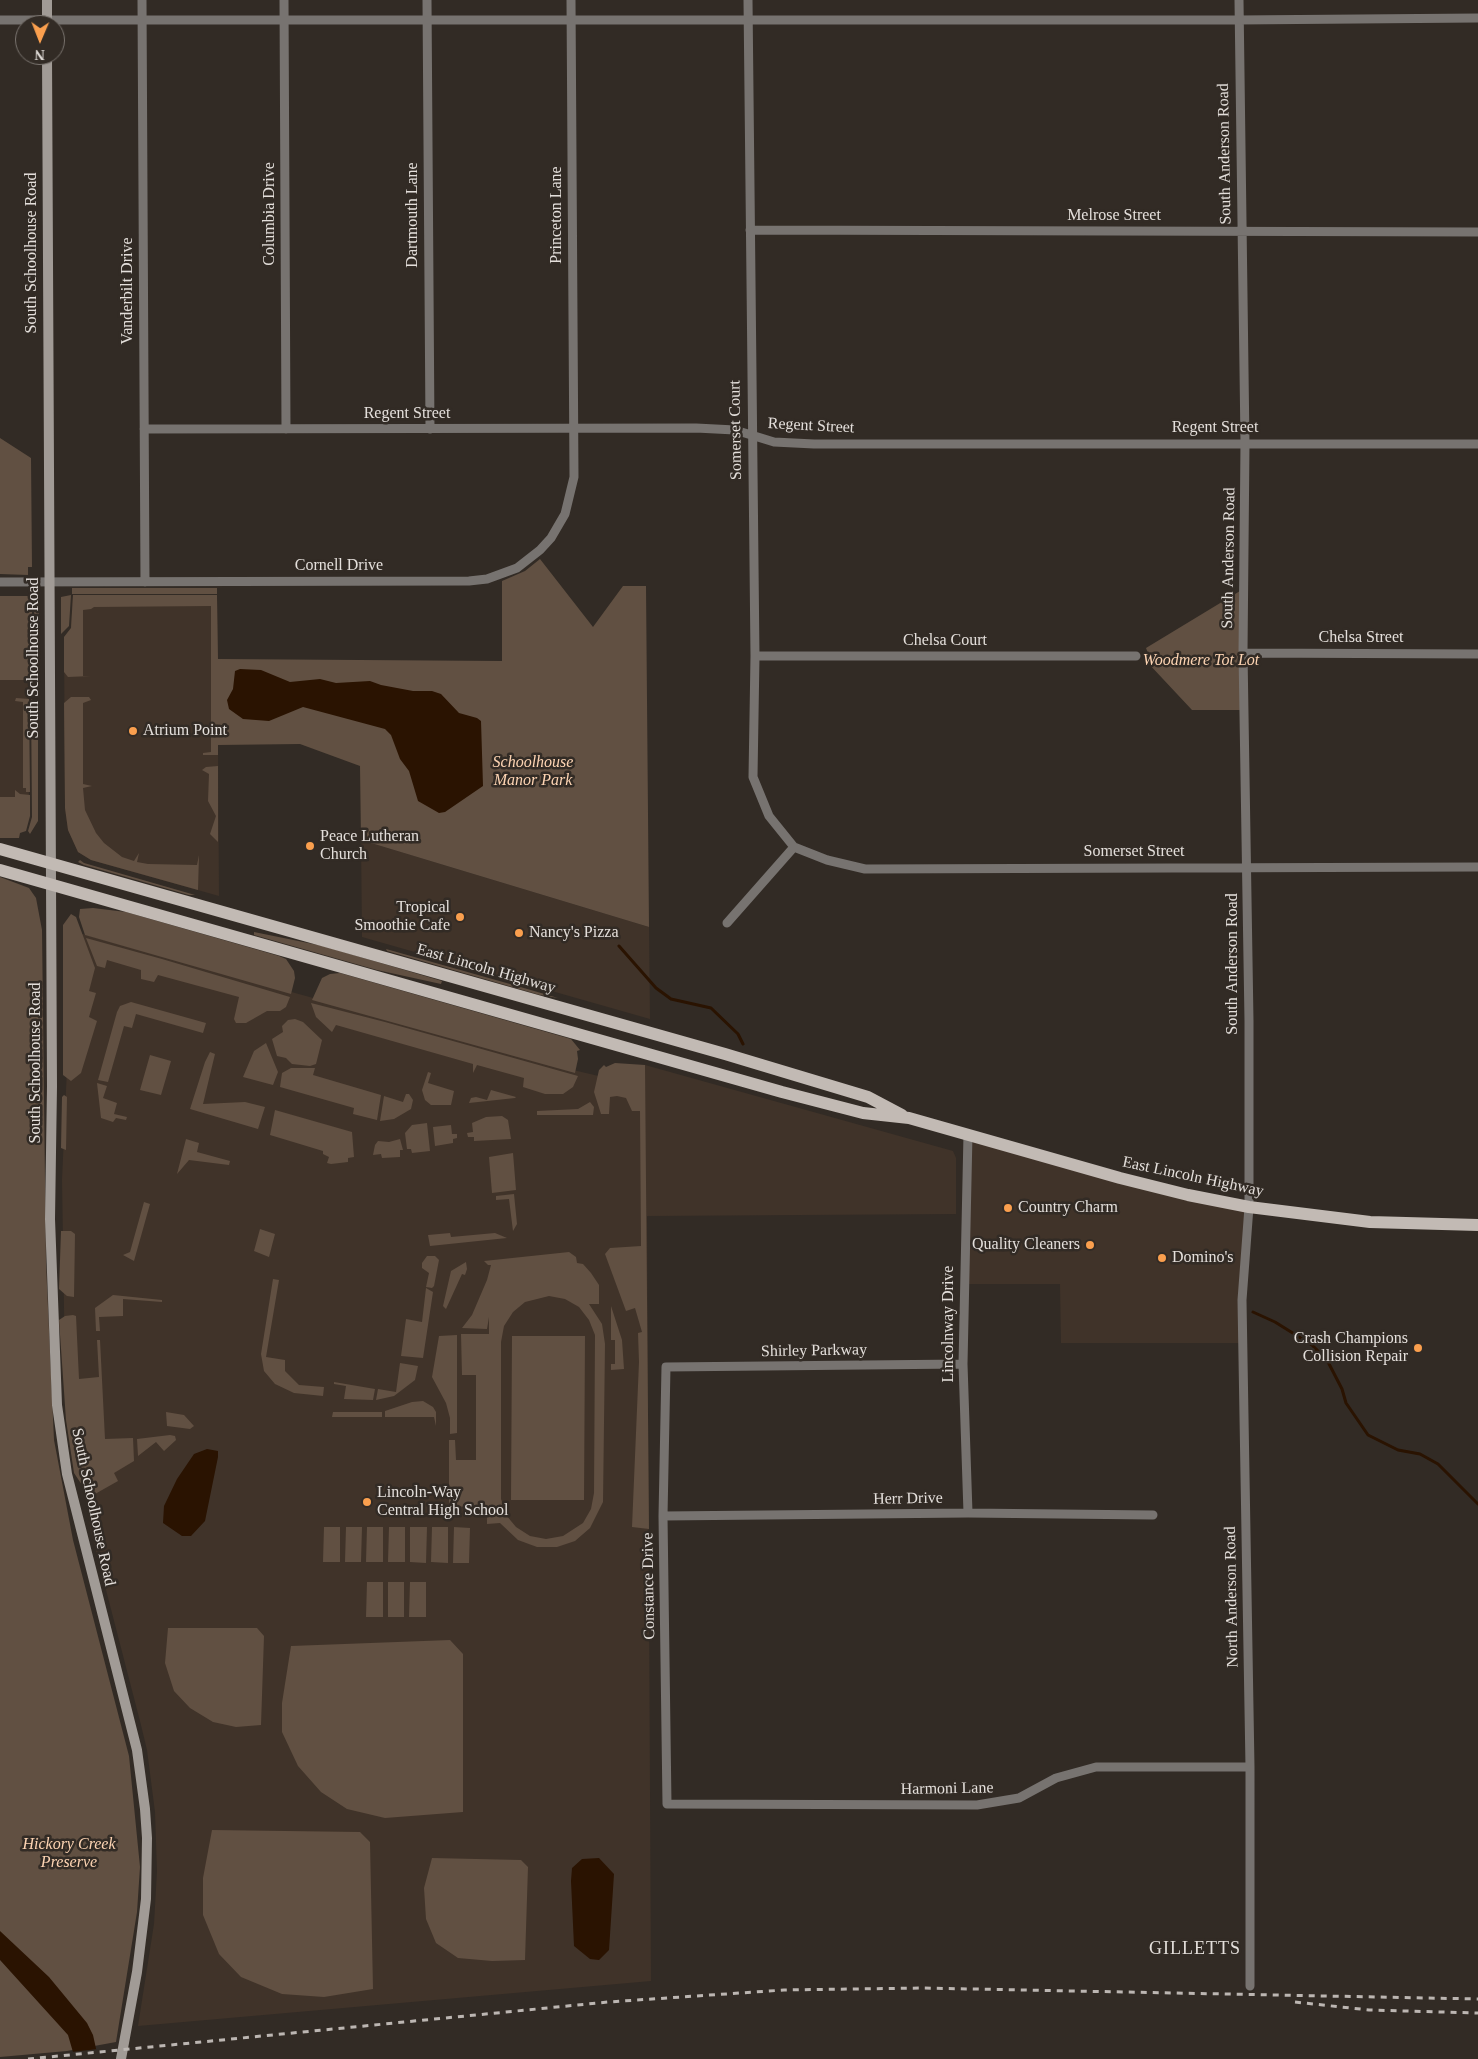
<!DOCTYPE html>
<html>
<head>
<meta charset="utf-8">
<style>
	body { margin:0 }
	#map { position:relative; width:1478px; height:2059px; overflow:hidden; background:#322b25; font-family:"Times New Roman",serif }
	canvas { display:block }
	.north { position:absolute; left:15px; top:15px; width:50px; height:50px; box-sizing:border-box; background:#322b25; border:1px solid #79736e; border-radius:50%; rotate:181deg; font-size:14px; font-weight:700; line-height:20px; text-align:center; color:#e4dfdb }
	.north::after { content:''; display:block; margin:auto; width:18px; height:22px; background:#fa9f4e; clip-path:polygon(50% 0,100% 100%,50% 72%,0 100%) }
</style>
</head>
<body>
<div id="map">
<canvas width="1478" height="2059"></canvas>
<div class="north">N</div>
</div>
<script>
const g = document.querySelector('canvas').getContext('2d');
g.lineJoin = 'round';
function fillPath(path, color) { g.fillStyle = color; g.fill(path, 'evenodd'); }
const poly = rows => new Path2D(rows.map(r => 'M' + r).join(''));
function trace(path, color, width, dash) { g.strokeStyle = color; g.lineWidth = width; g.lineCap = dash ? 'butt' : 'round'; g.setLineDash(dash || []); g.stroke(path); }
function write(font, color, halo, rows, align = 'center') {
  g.font = font + ' "Times New Roman",serif'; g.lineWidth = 5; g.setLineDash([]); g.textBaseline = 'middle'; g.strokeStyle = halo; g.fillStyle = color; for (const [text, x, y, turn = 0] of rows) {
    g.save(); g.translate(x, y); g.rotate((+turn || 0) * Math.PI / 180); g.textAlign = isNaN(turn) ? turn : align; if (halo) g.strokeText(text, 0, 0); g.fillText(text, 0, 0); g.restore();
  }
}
const built = poly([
	[73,595,217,595,219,896,91,860,78,852,68,830,65,808,64,637,71,628],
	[0,624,28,624,29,800,0,800],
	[361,840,649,927,650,1019,362,937],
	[79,933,569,1069,645,1087,645,1065,953,1151,956,1158,956,1214,647,1216,651,1981,138,2026,154,1924,157,1871,155,1812,147,1750,141,1725,91,1532,65,1372,62,1180,68,1046],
	[969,1137,1246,1209,1240,1343,1061,1343,1060,1284,967,1284]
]);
const green = poly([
	[0,438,31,458,32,567,28,567,28,575,0,574],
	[540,559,593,627,623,586,646,586,649,927,361,840,360,766,300,744,218,745,218,755,203,755,203,753,211,752,211,606,94,607,91,609,83,610,83,676,91,676,68,677,64,672,64,637,71,628,73,595,217,595,218,659,502,661,502,581,525,571],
	[72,588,217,588,217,594,72,594],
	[1240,591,1241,710,1192,710,1148,663,1149,656,1146,648],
	[71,595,69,626,61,634,61,597],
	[0,596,32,596,32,617,29,634,29,680,0,680],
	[35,596,39,596,39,599,38,674,32,680,31,638,34,617],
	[71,697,89,697,91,700,83,703,83,784,92,786,83,788,85,810,96,833,104,843,122,857,134,861,139,853,137,862,148,864,197,865,199,855,198,890,91,860,78,852,68,830,65,808,64,703],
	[16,698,29,699,30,792,26,792,26,788,23,788,23,702,15,701],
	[31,699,38,703,38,821,30,834,28,831,32,817],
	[218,766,218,842,210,834,216,816,208,801,209,774,202,770,206,767],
	[15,790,20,794,30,795,30,816,26,831,20,833,19,838,0,838,0,797,15,797],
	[80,860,84,863,195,895,189,895,84,865,78,862],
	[0,877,29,888,36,898,42,930,46,1264,54,1440,73,1540,129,1756,140,1867,137,1912,116,2042,67,2051,0,2057],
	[93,908,126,912,279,956,286,959,294,971,295,978,291,994,85,935,79,917,80,909],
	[71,914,76,917,95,968,89,991,96,993,89,1017,97,1021,81,1073,71,1081,63,1075,63,925],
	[254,932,323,946,442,981,441,984,377,970,254,935],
	[86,938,162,959,290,997,286,1007,280,1011,267,1011,246,1023,236,1023,234,1019,239,997,158,975,154,982,141,979,141,970,107,960,105,968,97,966],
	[386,949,517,986,558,998,540,995,387,951],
	[340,973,571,1039,580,1050,577,1051,578,1059,575,1073,312,1000,322,978,330,974],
	[131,1002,206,1023,203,1033,136,1014,132,1028,124,1026,108,1082,98,1080,117,1012,120,1006],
	[311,1003,385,1022,578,1076,573,1087,563,1094,545,1094,523,1087,524,1078,477,1065,473,1073,473,1064,336,1025,332,1032,316,1017],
	[295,1019,303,1022,322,1040,316,1064,310,1066,292,1064,286,1058,277,1056,272,1039,283,1032,282,1026,288,1020],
	[266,1043,278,1072,273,1085,243,1077,254,1051],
	[210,1052,215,1054,203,1104,245,1102,265,1107,258,1129,190,1109,205,1062],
	[150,1055,171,1061,161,1095,140,1090],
	[615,1063,645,1065,649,1529,632,1527,639,1362,638,1333,642,1332,635,1308,626,1311,605,1254,610,1248,641,1246,640,1111,632,1111,626,1098,617,1096,610,1097,609,1114,601,1114,594,1092,599,1070,604,1065,606,1067],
	[291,1068,315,1068,313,1075,381,1095,377,1120,353,1114,354,1108,280,1087,282,1073],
	[428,1072,431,1073,428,1083,454,1091,451,1105,431,1105,425,1100,422,1090],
	[97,1083,107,1086,103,1098,117,1103,114,1114,127,1117,126,1120,116,1118,113,1122,101,1118],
	[491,1090,516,1097,515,1098,469,1103,471,1098,476,1097,487,1100],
	[406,1094,409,1094,413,1100,411,1109,394,1119,380,1121,384,1096,403,1102],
	[64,1095,67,1097,66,1150,61,1148,62,1097],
	[590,1102,594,1107,593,1115,537,1115,537,1111,578,1109],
	[275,1110,352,1132,354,1157,348,1158,348,1162,331,1164,327,1163,329,1157,323,1154,323,1151,270,1135],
	[502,1116,508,1120,511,1139,474,1141,474,1137,468,1137,467,1133,473,1132,472,1123,486,1117],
	[427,1123,430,1151,412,1153,411,1149,407,1149,405,1133,412,1125],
	[451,1125,452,1134,457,1134,457,1138,453,1139,453,1143,435,1146,433,1127],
	[186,1139,199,1143,197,1152,230,1161,229,1165,189,1160,177,1174],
	[400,1139,403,1150,400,1150,400,1157,382,1158,381,1154,373,1155,375,1145,378,1141,389,1142],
	[513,1153,516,1190,492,1193,489,1157],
	[514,1194,517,1224,513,1231,509,1199,496,1200,496,1196],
	[144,1202,150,1204,134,1261,123,1255,130,1252],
	[260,1229,275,1234,269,1257,254,1251],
	[61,1231,71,1231,75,1234,74,1297,67,1296,59,1289],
	[450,1233,451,1237,495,1233,507,1238,430,1246,428,1235],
	[569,1252,576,1257,577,1263,583,1264,591,1273,599,1285,599,1304,589,1304,602,1324,605,1344,603,1502,590,1528,575,1541,557,1547,537,1547,518,1540,500,1523,487,1524,487,1517,481,1517,477,1511,449,1503,449,1440,455,1440,456,1460,476,1460,476,1375,462,1375,461,1334,489,1334,489,1317,487,1329,462,1328,472,1315,487,1280,491,1265,488,1265,484,1261],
	[549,1296,565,1299,579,1307,589,1320,595,1335,594,1493,591,1509,583,1523,563,1536,546,1539,530,1536,516,1527,506,1515,501,1499,501,1342,504,1326,513,1312,525,1302],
	[427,1256,435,1256,439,1260,434,1286,432,1288,426,1287,429,1273,422,1268,422,1263],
	[466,1262,467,1269,465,1275,462,1274,446,1309,443,1306,451,1271],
	[273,1279,279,1280,266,1357,285,1360,285,1371,299,1385,324,1387,323,1396,294,1393,275,1384,264,1371,261,1354],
	[426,1288,433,1292,423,1358,401,1356,406,1319,422,1322],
	[113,1295,162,1300,162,1302,123,1299,123,1316,99,1317,100,1331,96,1331,95,1308],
	[611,1306,622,1340,624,1369,611,1370,611,1364,615,1364,615,1340,611,1340],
	[73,1315,76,1316,79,1379,99,1377,97,1340,100,1340,105,1439,133,1438,134,1461,114,1473,118,1481,95,1494,86,1491,74,1473,66,1420,59,1320,65,1316],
	[457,1335,457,1433,450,1434,450,1418,446,1403,432,1377,439,1336],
	[512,1336,585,1336,584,1500,511,1500],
	[400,1363,418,1366,415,1380,394,1396,376,1400,378,1389,396,1392],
	[334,1382,375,1389,373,1400,344,1399,346,1386,334,1384],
	[423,1401,433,1407,436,1412,436,1426,434,1417,385,1417,385,1411,412,1402],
	[166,1412,184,1415,194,1426,190,1429,167,1426],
	[333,1412,382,1412,382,1417,332,1417],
	[170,1435,175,1436,176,1440,164,1451,156,1442,138,1456,137,1439],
	[324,1527,340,1527,340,1562,323,1562],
	[346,1527,362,1527,361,1562,345,1562],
	[367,1527,383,1527,383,1562,366,1562],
	[389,1527,405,1527,405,1562,388,1562],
	[410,1527,427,1527,426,1563,410,1562],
	[432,1527,448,1527,448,1563,431,1562],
	[454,1527,470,1528,469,1563,453,1563],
	[367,1582,383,1582,383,1617,366,1617],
	[388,1582,404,1582,404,1617,388,1617],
	[410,1582,426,1582,426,1617,409,1617],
	[168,1628,257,1628,264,1636,261,1725,236,1727,213,1722,190,1708,174,1691,165,1663],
	[450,1640,463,1654,463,1812,385,1818,347,1809,321,1792,298,1766,282,1732,282,1703,291,1646],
	[212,1830,360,1832,370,1842,373,1989,324,1997,282,1994,241,1977,219,1954,203,1915,203,1878],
	[432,1858,521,1860,528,1867,525,1960,492,1961,458,1958,436,1943,426,1919,424,1888]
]);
const water = poly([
	[240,669,261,670,290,682,320,679,336,683,370,681,381,685,413,691,432,691,441,694,459,713,477,718,481,721,483,786,445,812,439,813,418,801,409,771,400,759,391,735,385,729,303,707,269,721,243,719,229,709,227,700,233,689,235,671],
	[207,1449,218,1451,218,1457,205,1521,191,1536,182,1536,163,1523,164,1506,177,1479,194,1454],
	[599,1858,614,1874,609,1950,599,1960,590,1959,574,1946,571,1881,572,1868,582,1859],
	[0,1931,49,1977,87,2023,93,2035,97,2053,75,2059,68,2035,0,1960]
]);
const pier = poly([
	[98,2049,107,2059,73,2059,71,2052]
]);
const stream = poly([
	[619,946,656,988,671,999,711,1008,738,1034,743,1044],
	[1253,1312,1275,1322,1312,1345,1327,1360,1342,1389,1346,1403,1368,1435,1398,1450,1420,1454,1438,1464,1478,1504]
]);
const street = poly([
	[142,0,145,582],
	[284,0,286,429],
	[427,0,430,429],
	[748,0,755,656,753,777,769,816,794,847,827,860,865,869,1478,867],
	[1239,0,1245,443,1243,653,1249,1021,1249,1207,1242,1300,1250,1767,1250,1986],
	[0,20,1238,20,1478,18],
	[750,230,1478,232],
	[144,429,696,428,735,430,774,442,814,444,1478,444],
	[0,582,469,581,487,579,517,568,540,550,551,538,565,514,574,477,571,0],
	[1243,653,1478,654],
	[755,656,1136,656],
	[727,923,794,847],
	[968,1134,963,1364,968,1513],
	[963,1364,666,1367,663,1516,667,1804,977,1805,1019,1798,1056,1778,1096,1767,1250,1767],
	[663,1516,968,1513,1153,1515]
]);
const secondary = poly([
	[47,25,47,0],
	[47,55,52,1086,50,1219,57,1405,67,1474,137,1750,145,1809,147,1838,146,1899,137,1972,121,2059]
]);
const primary = poly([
	[0,849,725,1054,868,1097,902,1115],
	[0,870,782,1092,863,1113,909,1118,1120,1178,1188,1195,1249,1207,1370,1222,1478,1225]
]);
const rail = poly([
	[1295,2002,1369,2010,1478,2013],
	[28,2059,608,2002,784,1990,922,1988,1478,1999]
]);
const markers = [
	[133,731,5,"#fa9f4e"],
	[310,846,5,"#fa9f4e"],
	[460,917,5,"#fa9f4e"],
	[519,933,5,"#fa9f4e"],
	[1008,1208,5,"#fa9f4e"],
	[1090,1245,5,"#fa9f4e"],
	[1162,1258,5,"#fa9f4e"],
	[1418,1348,5,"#fa9f4e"],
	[367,1502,5,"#fa9f4e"]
];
const streetNames = [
	["South Anderson Road",1225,154,-91],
	["Columbia Drive",270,214,-90],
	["Dartmouth Lane",413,215,-90],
	["Princeton Lane",557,215,-90],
	["Melrose Street",1114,216],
	["South Schoolhouse Road",32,253,-90],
	["Vanderbilt Drive",128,291,-90],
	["Regent Street",407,414],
	["Regent Street",811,426,3],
	["Regent Street",1215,428],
	["Somerset Court",736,430,-91],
	["South Anderson Road",1229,558,-89],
	["Cornell Drive",339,566],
	["Chelsa Street",1361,638],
	["Chelsa Court",945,641],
	["South Schoolhouse Road",34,658,-90],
	["Somerset Street",1134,852],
	["South Anderson Road",1233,964,-90],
	["East Lincoln Highway",486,969,16],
	["South Schoolhouse Road",36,1063,-90],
	["East Lincoln Highway",1193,1177,12],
	["Lincolnway Drive",949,1324,-90],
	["Shirley Parkway",814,1351,-1],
	["Herr Drive",908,1499,-1],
	["South Schoolhouse Road",93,1507,78],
	["Constance Drive",649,1586,-91],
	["North Anderson Road",1232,1597,-91],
	["Harmoni Lane",947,1789,-1]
];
const parkNames = [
	["Woodmere Tot Lot",1201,661],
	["Schoolhouse",533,763],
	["Manor Park",533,781],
	["Hickory Creek",69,1845],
	["Preserve",69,1863]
];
const poiNames = [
	["Atrium Point",143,731],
	["Peace Lutheran",320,837],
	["Church",320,855],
	["Tropical",450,908,"right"],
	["Smoothie Cafe",450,926,"right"],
	["Nancy's Pizza",529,933],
	["Country Charm",1018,1208],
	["Quality Cleaners",1080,1245,"right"],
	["Domino's",1172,1258],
	["Crash Champions",1408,1339,"right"],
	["Collision Repair",1408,1357,"right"],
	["Lincoln-Way",377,1493],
	["Central High School",377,1511]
];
const neighbourhoodNames = [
	["GILLETTS",1195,1949]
];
fillPath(built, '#403329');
fillPath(green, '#615042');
fillPath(water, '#2a1301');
fillPath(pier, '#322b25');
trace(stream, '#2a1301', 3);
trace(street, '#777370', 9);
trace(secondary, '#a19b96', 10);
trace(primary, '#c2bab4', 12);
trace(rail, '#bcb6b2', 3, [6, 6]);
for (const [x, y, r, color] of markers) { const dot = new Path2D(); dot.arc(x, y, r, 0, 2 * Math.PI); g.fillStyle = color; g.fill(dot); trace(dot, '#322b25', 2); }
write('16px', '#e4dfdb', '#322b25', streetNames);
write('italic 16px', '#fdd4b3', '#322b25', parkNames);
write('16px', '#e4dfdb', '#322b25', poiNames, 'left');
g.letterSpacing = '1px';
write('18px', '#e4dfdb', '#322b25', neighbourhoodNames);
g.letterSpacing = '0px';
</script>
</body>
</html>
